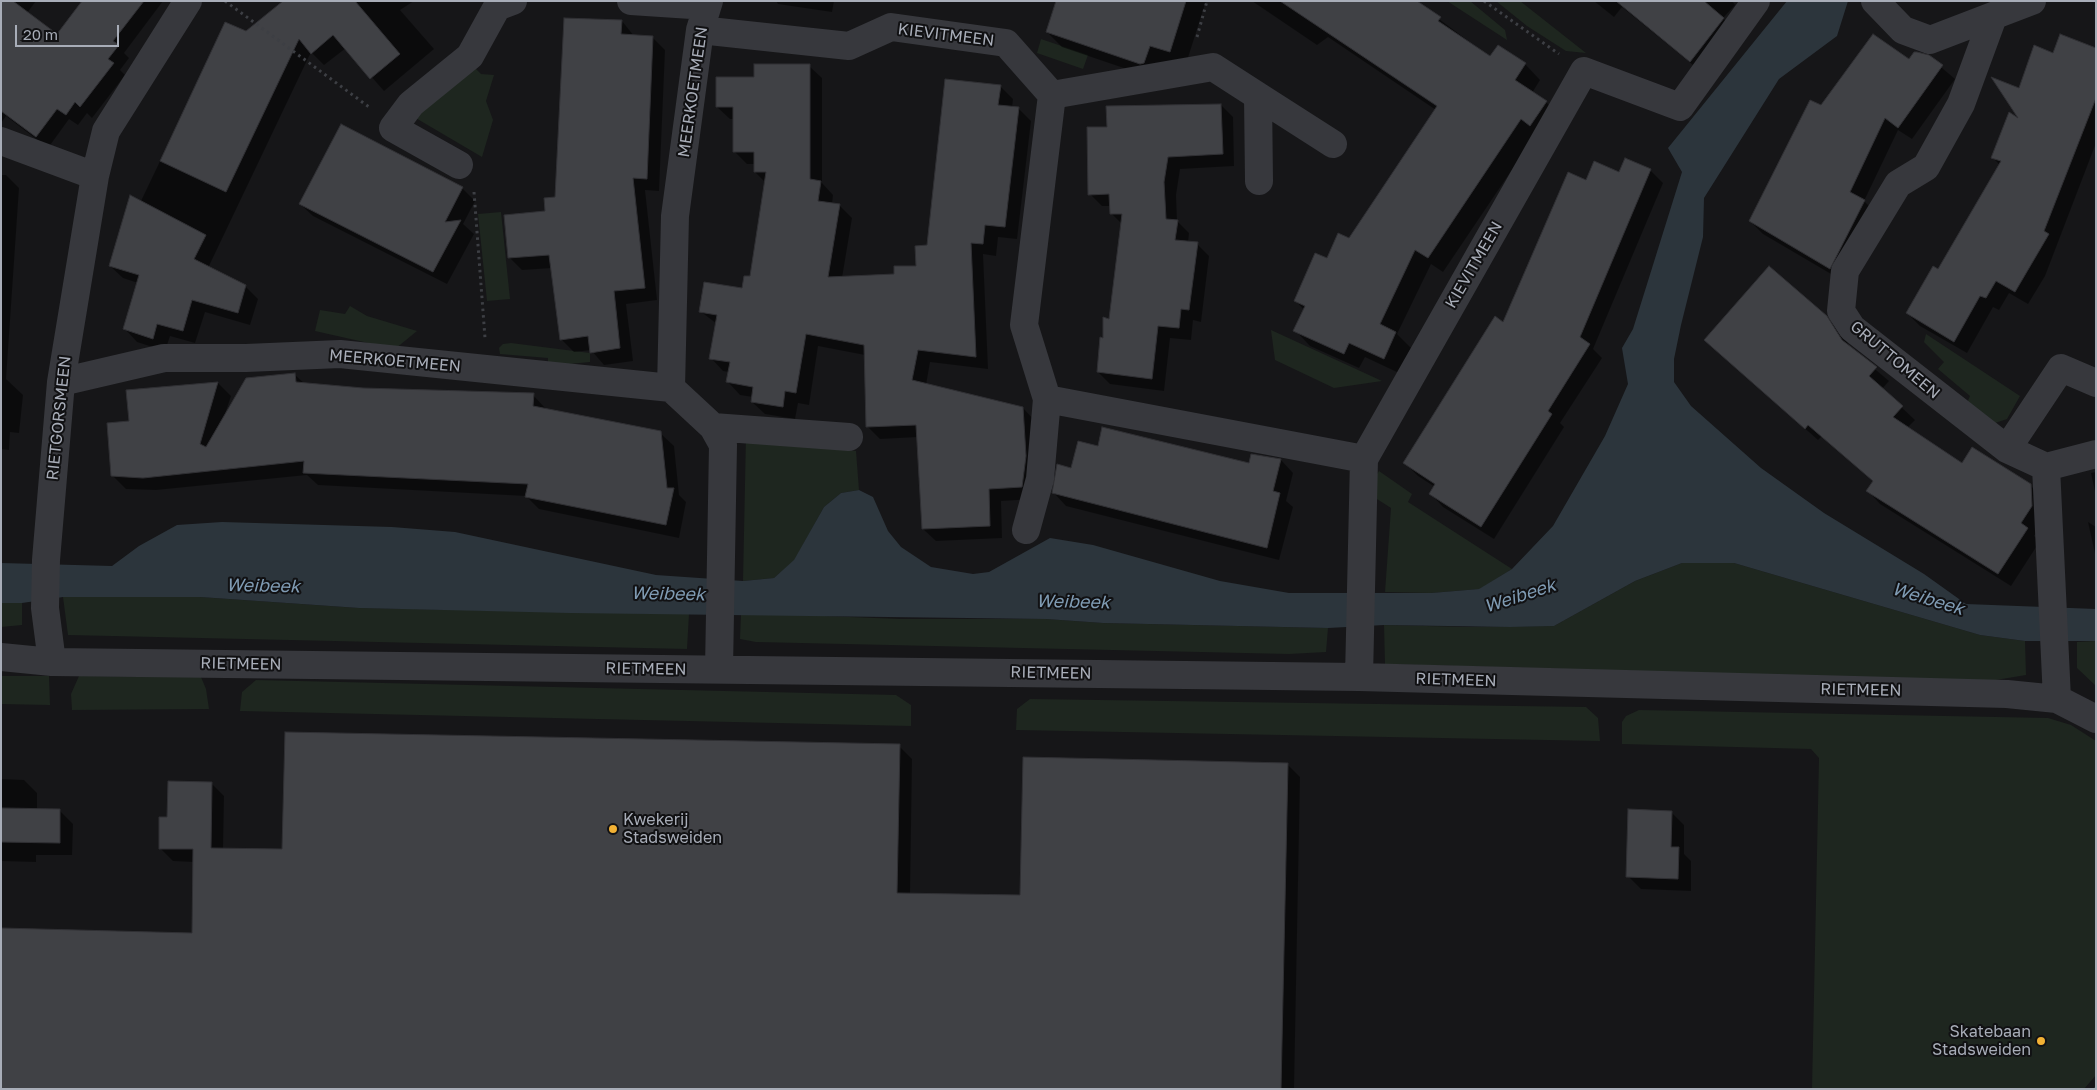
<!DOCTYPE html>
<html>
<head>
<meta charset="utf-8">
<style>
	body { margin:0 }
	#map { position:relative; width:2097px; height:1090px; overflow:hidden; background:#161618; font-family:"Golos Text",sans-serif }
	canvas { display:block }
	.frame { position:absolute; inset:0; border:2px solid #a8adb8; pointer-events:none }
	.scale { position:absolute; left:15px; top:25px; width:104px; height:22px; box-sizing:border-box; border:2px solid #a8adb8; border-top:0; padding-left:6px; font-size:15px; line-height:18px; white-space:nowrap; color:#a8adb8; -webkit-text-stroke:4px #111113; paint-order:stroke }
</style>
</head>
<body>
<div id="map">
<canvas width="2097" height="1090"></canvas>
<div class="frame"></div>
<div class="scale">20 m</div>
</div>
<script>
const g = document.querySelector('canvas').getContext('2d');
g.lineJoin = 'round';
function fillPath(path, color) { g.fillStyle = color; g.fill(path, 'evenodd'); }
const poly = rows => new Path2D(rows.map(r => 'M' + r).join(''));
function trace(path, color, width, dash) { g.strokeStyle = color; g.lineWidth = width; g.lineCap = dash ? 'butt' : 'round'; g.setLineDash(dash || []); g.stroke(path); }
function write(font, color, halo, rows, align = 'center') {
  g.font = font + ' "Golos Text",sans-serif'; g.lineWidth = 4; g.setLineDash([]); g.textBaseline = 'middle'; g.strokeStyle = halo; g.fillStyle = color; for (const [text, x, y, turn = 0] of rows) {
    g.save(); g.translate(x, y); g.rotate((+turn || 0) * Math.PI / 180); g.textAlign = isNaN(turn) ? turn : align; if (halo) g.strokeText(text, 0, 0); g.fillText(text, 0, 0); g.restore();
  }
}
const green = poly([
	[1447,1,1470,1,1505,30,1507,40],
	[1496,1,1520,1,1586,53,1566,51,1527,26],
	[1041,39,1088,55,1083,69,1037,53],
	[471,64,481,74,494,75,486,101,493,120,482,157,414,117],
	[501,212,510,299,487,301,478,214],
	[350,306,367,316,417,331,395,349,315,331,320,310,345,314],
	[1271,330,1382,381,1334,388,1275,360],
	[1926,334,2020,396,2007,419,1995,423,1967,403,1970,396,1938,369,1944,362,1924,342],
	[511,343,590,353,590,362,548,366,548,358,500,354,499,348,503,344],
	[746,435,856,451,859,490,841,493,824,507,794,561,774,578,743,581],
	[1379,471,1412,494,1408,502,1512,569,1480,589,1431,593,1385,592,1391,508,1366,492],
	[1682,563,1734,563,1980,635,2025,641,2026,675,1990,681,1385,664,1384,625,1467,627,1554,626,1635,581],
	[63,597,200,597,359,608,689,614,687,649,68,635],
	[1,603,22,603,22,625,1,627],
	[775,614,900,619,1046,619,1103,623,1328,628,1326,652,1289,654,756,642,740,639,741,615],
	[2096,641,2096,686,2077,668,2077,642],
	[1,676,49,676,50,705,1,704],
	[79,676,201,677,206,689,209,709,72,710,71,694],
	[256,680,896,695,911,705,911,726,240,711,242,692],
	[1030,699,1586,707,1598,718,1600,741,1016,730,1017,709],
	[1639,710,2048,718,2071,725,2096,741,2096,1075,2084,1089,1812,1089,1819,758,1811,749,1622,744,1622,722,1626,716]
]);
const water = poly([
	[1787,1,1848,1,1837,36,1779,79,1704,198,1703,237,1681,325,1674,359,1674,382,1691,406,1761,468,1824,513,1924,574,1966,604,2096,609,2096,641,2025,641,1980,635,1734,563,1682,563,1635,581,1554,626,1510,627,1384,625,1328,628,1103,623,1046,619,570,613,359,608,200,597,63,597,22,603,1,603,1,563,112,566,139,546,177,525,222,522,392,527,455,532,656,575,743,581,774,578,794,560,824,507,841,493,859,490,873,497,888,531,901,547,931,567,973,574,989,572,1050,538,1093,545,1220,581,1289,593,1431,593,1479,589,1512,569,1553,526,1605,436,1628,384,1622,348,1633,329,1682,172,1668,148]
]);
const shadow = poly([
	[1,1,36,1,27,13,57,36,83,1,163,1,124,53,129,58,120,70,125,75,92,118,87,113,78,125,69,119,48,148,6,116,1,123],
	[284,1,414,1,400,10,434,49,384,91,346,48,324,65,311,52,208,268,245,286,258,299,250,325,205,312,195,343,170,336,165,351,137,342,125,329,138,283,123,278,110,266,131,198,141,201,226,23,246,32],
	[776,1,834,1,832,12,778,4],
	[1107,1,1206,1,1185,67,1165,61,1159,78,1156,79,1062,47,1047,32],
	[1252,1,1415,1,1491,58,1525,64,1540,80,1532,93,1546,102,1561,118,1536,134,1443,272,1431,264,1397,334,1411,348,1399,373,1365,357,1359,368,1310,346,1295,330,1304,310,1295,300,1327,260,1350,240,1436,110,1328,37,1317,45],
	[1594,1,1732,1,1735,5,1723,18,1736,32,1704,74,1622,7,1614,17],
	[622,21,634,36,652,37,665,50,659,191,645,190,657,300,626,304,633,361,604,365,591,350,574,352,561,339,552,268,522,270,509,257,556,198],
	[2096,49,2096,143,2045,276,2028,304,2009,293,1999,310,1993,307,1967,353,1920,326,1907,313,1939,271,2000,165,1992,157,2022,123,2020,89,2054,55],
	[1928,56,1955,79,1912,139,1898,130,1864,201,1877,214,1843,281,1763,234,1750,221,1821,107,1909,61],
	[809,66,822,78,822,183,833,195,832,204,840,206,852,218,842,278,895,275,917,267,1000,86,1013,99,1012,108,1018,108,1031,121,1017,239,998,237,996,256,983,254,988,369,930,362,926,385,1023,408,1035,421,1034,499,1001,501,1002,538,936,541,923,529,918,437,880,439,867,426,865,355,818,346,809,405,798,403,795,419,765,414,752,402,753,397,740,395,728,382,729,372,723,371,711,358,717,324,700,311,743,290,751,278,765,182,755,172,755,164,747,164,735,152,735,119,730,119,717,107,755,79],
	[1221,105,1233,117,1234,166,1180,169,1176,195,1177,221,1189,233,1188,243,1197,244,1209,256,1201,322,1193,320,1191,340,1170,338,1164,391,1110,384,1098,372,1110,320,1122,224,1111,213,1111,206,1102,206,1090,194,1108,128],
	[1650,170,1663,183,1593,349,1602,358,1560,423,1564,427,1494,539,1443,507,1431,494,1435,487,1418,476,1405,463,1504,323,1587,182,1620,174],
	[1,175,6,175,19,188,6,379,23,395,19,433,10,432,9,450,1,449],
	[462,188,475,201,463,224,474,234,447,284,313,216,300,204],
	[1826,317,1840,331,1851,349,1889,381,1882,389,1915,420,1907,428,1963,464,2030,485,2044,499,2045,520,2034,536,2040,541,2011,586,1880,504,1868,491,1874,482,1822,436,1818,440,1705,340],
	[295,375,305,384,363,389,533,395,546,409,660,433,674,446,679,495,686,502,679,538,539,509,526,496,318,485,307,475,156,490,126,489,113,476,130,422,127,391,218,383,231,396,225,414],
	[1099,448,1250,465,1281,460,1293,473,1286,501,1293,507,1279,560,1066,506,1054,493],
	[2096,472,2096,496,2091,473],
	[2088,522,2096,527,2096,558],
	[899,746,912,759,910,894,1022,897,1287,764,1300,777,1294,1089,1,1089,193,934,194,862,173,861,160,848,168,819,211,783,224,796,223,849,284,850],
	[1,779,24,780,37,793,37,810,60,811,73,824,72,855,36,855,36,862,1,861],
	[1671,812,1684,825,1684,854,1691,861,1691,891,1641,889,1628,876]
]);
const building = poly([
	[1,1,13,1,57,34,82,1,144,1,113,41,119,45,108,59,114,63,80,107,75,102,66,115,57,109,36,137,1,111,1,1],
	[283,1,355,1,400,54,370,79,333,35,311,54,299,39,226,192,160,161,225,22,246,31,283,1],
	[1056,1,1186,1,1170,52,1150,46,1144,63,1140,64,1046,32,1056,1],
	[1280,1,1417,1,1441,17,1438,21,1490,56,1498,45,1526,63,1515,80,1547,101,1530,126,1521,119,1428,258,1415,250,1380,324,1396,332,1384,359,1349,343,1344,354,1293,331,1305,306,1294,301,1315,253,1327,258,1338,233,1349,238,1437,106,1280,1],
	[1616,1,1704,1,1724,18,1690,62,1616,1],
	[564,18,622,20,621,34,653,36,647,179,633,178,645,288,614,291,620,348,590,353,588,336,560,340,549,255,508,258,504,215,545,211,544,198,555,197,564,18],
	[1873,34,1909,59,1914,52,1917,52,1929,55,1943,65,1898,128,1885,118,1850,192,1865,200,1830,269,1749,221,1810,100,1821,105,1873,34],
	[2060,34,2096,48,2096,98,2044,231,2049,234,2015,292,1996,281,1986,298,1980,296,1954,342,1906,313,1933,266,1938,269,2001,161,1991,158,2009,112,2018,118,1991,77,2019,88,2034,45,2053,53,2060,34],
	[754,64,810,64,810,179,821,181,818,201,840,204,828,277,894,274,894,266,916,266,915,246,927,245,945,79,1001,85,998,105,1019,107,1005,227,985,225,983,244,971,243,976,357,918,350,912,380,1023,407,1026,456,1022,487,989,489,990,526,922,529,916,425,866,427,864,345,806,334,796,393,785,391,783,407,751,402,753,387,726,382,730,362,709,359,717,315,699,312,704,282,742,288,744,276,750,276,766,172,754,172,754,152,733,152,733,107,716,107,716,77,754,77,754,64],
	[1221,104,1223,154,1168,157,1164,182,1166,219,1178,220,1175,240,1198,242,1189,310,1181,309,1179,328,1158,326,1152,379,1097,372,1100,337,1103,338,1103,317,1109,319,1122,214,1110,214,1109,194,1088,195,1087,127,1107,127,1106,106,1221,104],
	[341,124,463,187,445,222,461,220,433,272,299,204,341,124],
	[1625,158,1651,169,1580,337,1590,344,1548,411,1552,414,1481,527,1429,494,1435,484,1403,463,1495,316,1503,322,1568,172,1586,180,1594,161,1619,172,1625,158],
	[130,195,206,235,194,259,246,285,238,313,192,300,183,331,157,324,153,339,123,329,139,275,109,266,130,195],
	[1769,266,1827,316,1842,340,1877,367,1869,376,1903,406,1893,417,1962,463,1972,447,2031,484,2032,506,2021,523,2028,528,1998,574,1866,491,1873,481,1808,425,1805,429,1704,340,1769,266],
	[295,373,296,382,363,388,534,393,533,406,661,431,667,488,674,488,666,525,525,497,528,484,303,473,304,461,143,478,111,476,107,423,129,421,126,390,218,382,200,444,206,447,246,378,295,373],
	[1102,427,1249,463,1251,454,1281,459,1273,491,1280,493,1267,548,1052,493,1057,464,1071,468,1078,441,1098,446,1102,427],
	[285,732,900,744,897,893,1020,895,1023,757,1288,763,1281,1089,1,1089,1,928,192,933,193,849,159,849,159,817,167,817,168,781,212,782,211,848,282,849,285,732],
	[1,808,60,809,60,843,1,842,1,808],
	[1628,809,1672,811,1671,847,1679,847,1678,879,1626,877,1628,809]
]);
const path = poly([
	[225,1,369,107],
	[1484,1,1559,54],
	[1197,37,1207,1],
	[474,192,485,338],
	[2095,1089,2096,1088]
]);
const street = poly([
	[631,1,707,6],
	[709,1,700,30,675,216,671,388,713,427,723,445,719,669],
	[1875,1,1903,30,1930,40,2032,1],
	[1993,17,1961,104,1926,167,1898,184,1845,271,1841,311,1852,328,2007,449,2046,467],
	[700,30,849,46,891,27,1006,43,1052,95,1024,325,1047,399,1040,479,1026,530],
	[1052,95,1213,67,1258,96,1259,181],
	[1258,96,1333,144],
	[1,141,95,176],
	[459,165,393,128,411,104,470,56,497,7,513,1],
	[61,382,164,358,246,358,340,354,671,388],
	[1047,399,1364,459],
	[713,427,849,437],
	[2007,449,2061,368,2096,383],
	[1,657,52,662,1359,677,2007,694,2057,699,2096,719],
	[52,662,45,608,46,560,61,382,95,176,106,131,188,1],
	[1359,677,1364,459,1584,71,1680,107,1756,1],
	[2057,699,2046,467,2096,454]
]);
const markers = [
	[613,829,5,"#f2b134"],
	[2041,1041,5,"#f2b134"]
];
const streetNames = [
	["KIEVITMEEN",946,35,7],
	["MEERKOETMEEN",693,92,-82],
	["KIEVITMEEN",1474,265,-60],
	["GRUTTOMEEN",1895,360,40],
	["MEERKOETMEEN",395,361,5],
	["RIETGORSMEEN",59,418,-84],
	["RIETMEEN",241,664,1],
	["RIETMEEN",646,669,1],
	["RIETMEEN",1051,673,1],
	["RIETMEEN",1456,680,2],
	["RIETMEEN",1861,690,1]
];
const poiNames = [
	["Kwekerij",623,820],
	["Stadsweiden",623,838],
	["Skatebaan",2031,1032,"right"],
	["Stadsweiden",2031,1050,"right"]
];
const waterNames = [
	["Weibeek",263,586,1],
	["Weibeek",668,594,1],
	["Weibeek",1520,596,-18],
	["Weibeek",1928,599,17],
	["Weibeek",1073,602,1]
];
fillPath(green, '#1e261f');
fillPath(water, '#2c353c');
fillPath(shadow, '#0007');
fillPath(building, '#404145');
trace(building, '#303034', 1);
trace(path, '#3d3f44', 3, [2.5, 4]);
trace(street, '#37383d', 28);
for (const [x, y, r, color] of markers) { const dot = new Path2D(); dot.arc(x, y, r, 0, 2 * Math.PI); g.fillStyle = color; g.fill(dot); trace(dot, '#111113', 2); }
write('16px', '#a8adb8', '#111113', streetNames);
write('16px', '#a8adb8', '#111113', poiNames, 'left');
write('italic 18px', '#7f9bb3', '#111113', waterNames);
</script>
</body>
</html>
